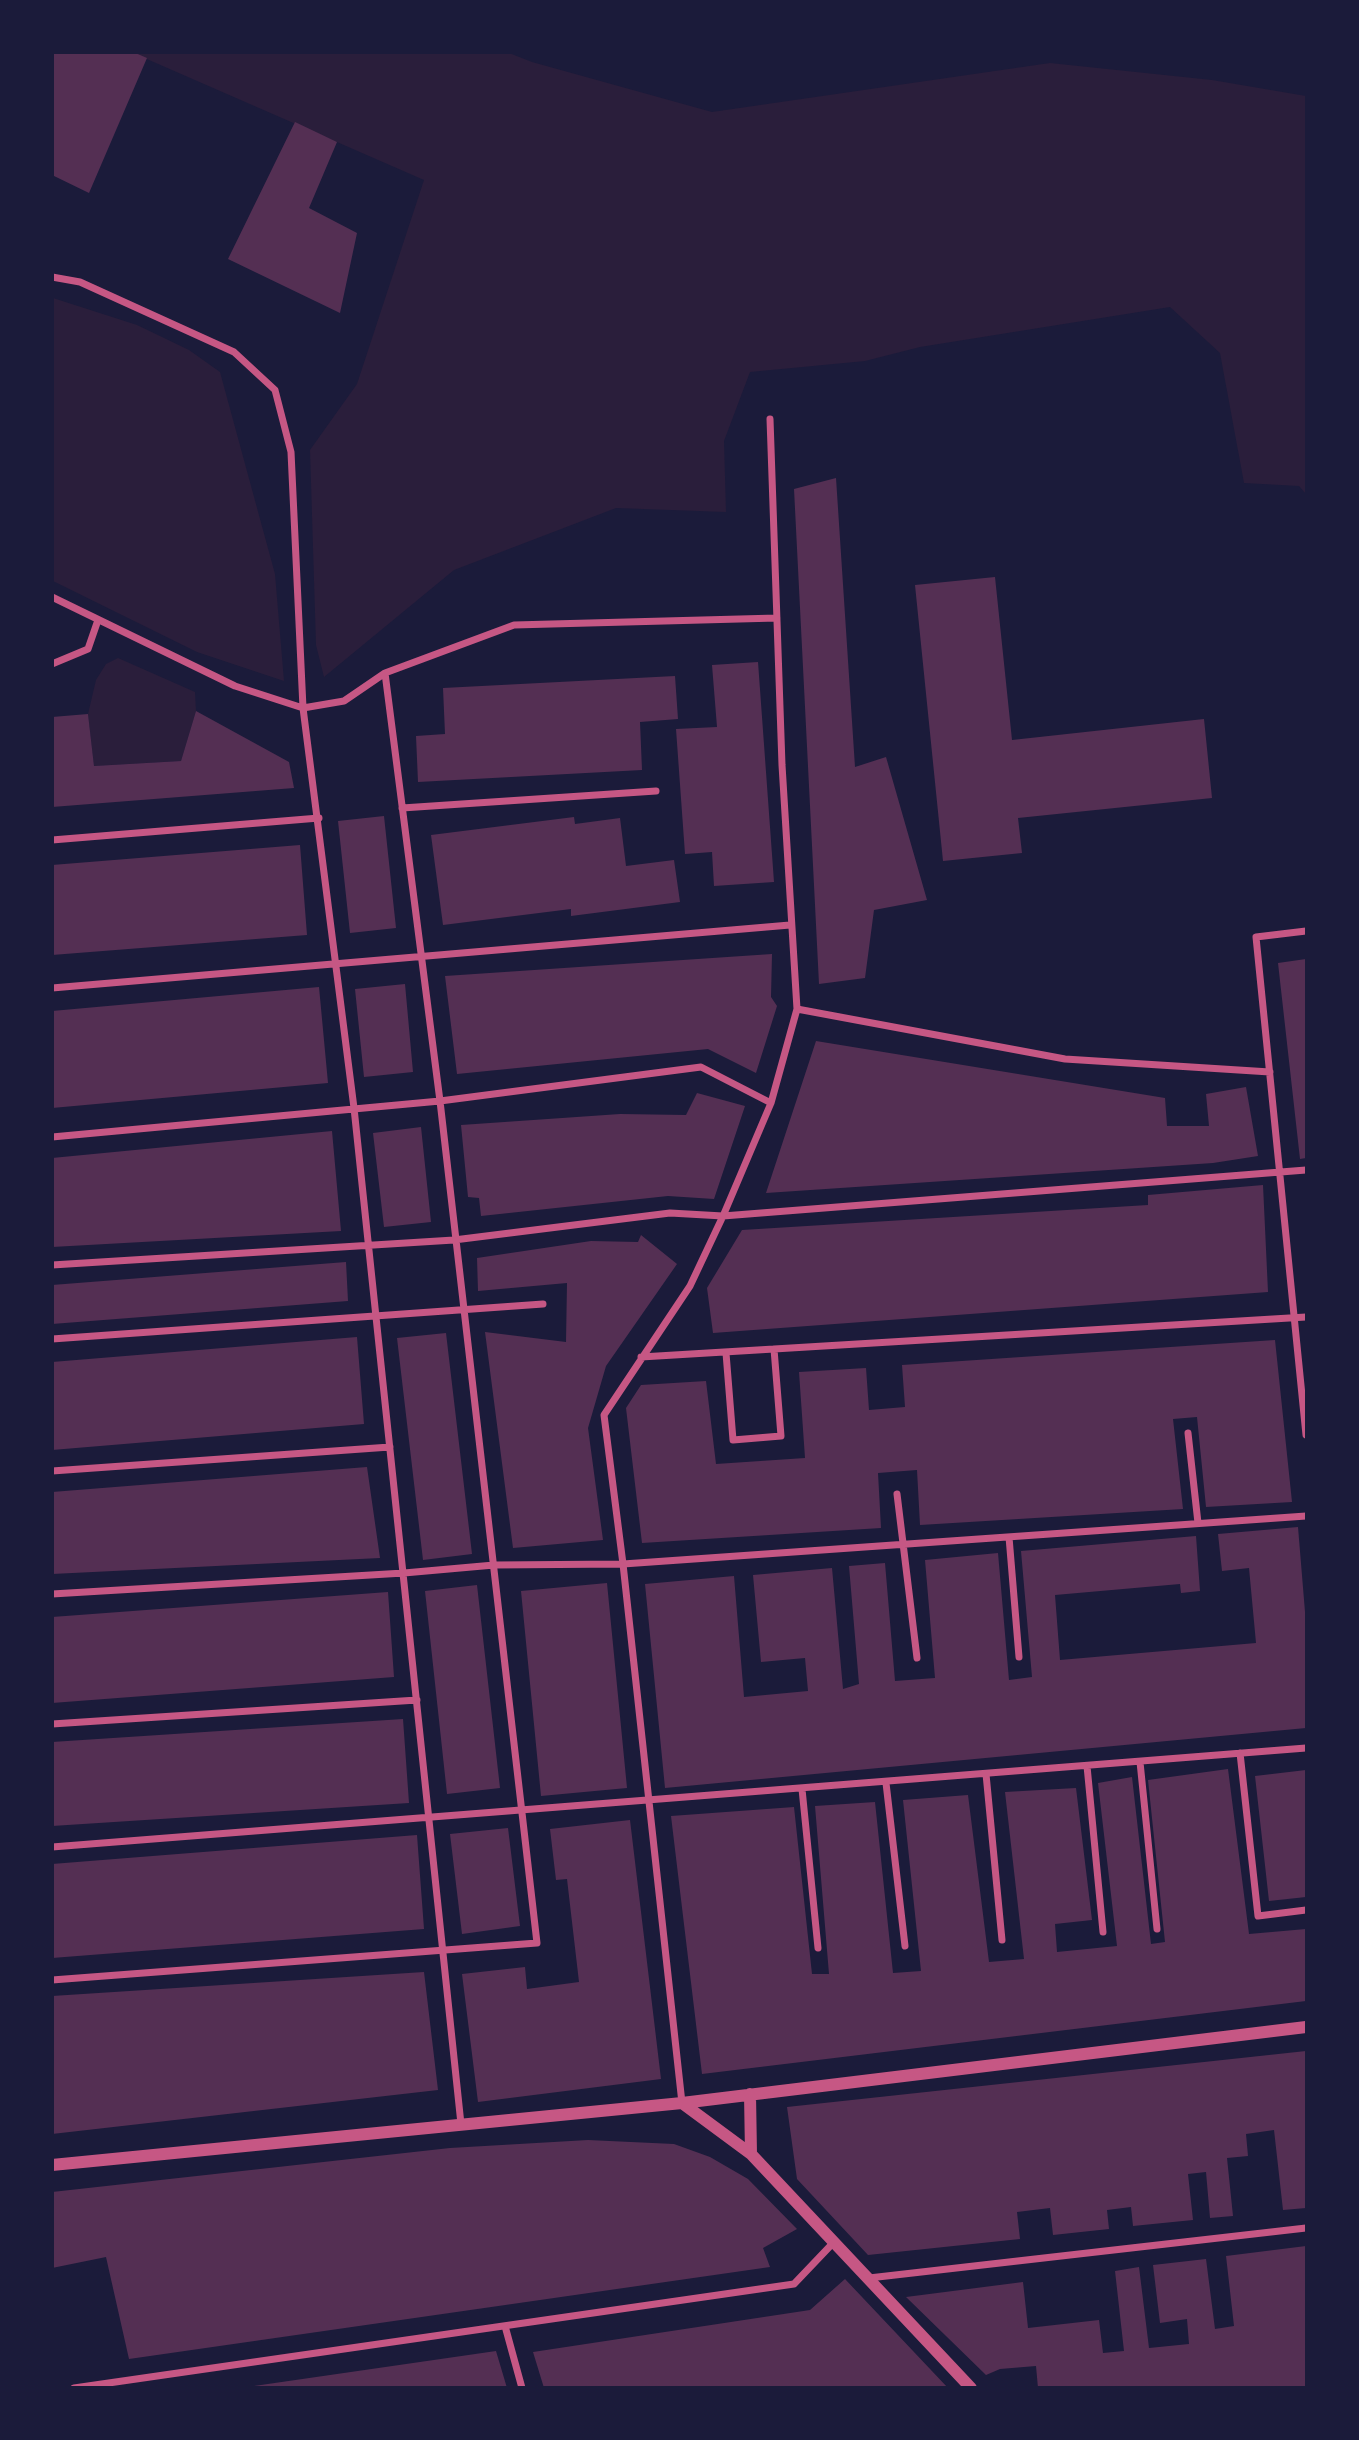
<!DOCTYPE html>
<html>
<head>
<meta charset="utf-8">
<style>
	body { margin:0 }
	#map { position:relative; width:1359px; height:2440px; overflow:hidden; background:#1b1b3a; font-family:Signika,sans-serif }
	canvas { display:block }
	.frame { position:absolute; inset:0; border:54px solid #1b1b3a; pointer-events:none }
</style>
</head>
<body>
<div id="map">
<canvas width="1359" height="2440"></canvas>
<div class="frame"></div>
</div>
<script>
const g = document.querySelector('canvas').getContext('2d');
g.lineJoin = 'round';
function fillPath(path, color) { g.fillStyle = color; g.fill(path, 'evenodd'); }
const poly = rows => new Path2D(rows.map(r => 'M' + r).join(''));
function trace(path, color, width, dash) { g.strokeStyle = color; g.lineWidth = width; g.lineCap = dash ? 'butt' : 'round'; g.setLineDash(dash || []); g.stroke(path); }
const green = poly([
	[133,53,509,53,532,62,712,112,1050,63,1212,80,1306,96,1306,494,1299,486,1244,483,1220,353,1170,307,920,347,865,361,750,372,724,441,726,512,616,508,454,570,324,677,316,645,310,450,357,384,424,180],
	[53,298,137,325,189,350,220,372,275,574,284,681,197,652,53,581],
	[118,658,195,692,196,711,181,761,94,766,88,714,96,680,106,664]
]);
const building = poly([
	[52,52,133,52,147,58,89,193,52,175],
	[295,122,337,142,309,208,357,233,340,313,228,259],
	[836,478,855,767,886,757,927,900,874,910,865,978,819,984,794,489],
	[995,577,1012,740,1204,719,1212,798,1018,818,1022,853,943,861,915,585],
	[758,662,774,882,714,886,712,852,685,854,676,729,717,727,712,665],
	[675,676,678,719,640,722,642,770,418,782,416,736,445,734,443,688],
	[196,711,289,762,294,788,52,807,52,717,88,714,94,766,181,761],
	[384,816,396,928,350,933,338,821],
	[574,817,575,824,620,818,626,866,674,860,680,902,571,916,571,909,443,925,431,835],
	[300,845,307,935,52,955,52,865],
	[772,954,771,997,777,1006,756,1073,708,1049,457,1074,445,976],
	[1306,959,1306,1158,1300,1159,1278,963],
	[405,984,413,1072,364,1077,355,989],
	[319,987,328,1083,52,1108,52,1011],
	[816,1041,1165,1098,1167,1126,1209,1126,1206,1094,1246,1087,1258,1156,1213,1163,766,1193],
	[697,1093,745,1106,714,1199,668,1196,481,1216,479,1198,468,1197,461,1125,620,1114,686,1115],
	[421,1127,431,1222,384,1227,373,1133],
	[332,1131,341,1231,52,1247,52,1158],
	[1263,1185,1268,1292,713,1333,707,1288,742,1230,1148,1205,1148,1195],
	[641,1235,677,1264,606,1366,588,1428,603,1540,513,1548,485,1332,566,1342,567,1283,478,1291,477,1258,591,1241,638,1242],
	[346,1262,348,1301,52,1324,52,1285],
	[446,1333,472,1554,423,1560,397,1338],
	[357,1337,364,1424,52,1450,52,1362],
	[1275,1340,1292,1502,1206,1507,1197,1417,1173,1419,1183,1509,920,1525,917,1470,878,1473,881,1528,642,1543,626,1408,641,1385,706,1381,716,1464,805,1458,799,1372,866,1368,869,1410,905,1407,902,1365],
	[367,1467,380,1558,52,1574,52,1492],
	[1298,1527,1306,1624,1306,1728,665,1788,645,1584,734,1576,744,1697,808,1691,805,1658,761,1662,753,1575,832,1568,843,1689,859,1684,849,1566,885,1563,895,1681,935,1678,925,1560,998,1553,1009,1680,1032,1677,1021,1551,1196,1536,1200,1591,1181,1593,1180,1584,1055,1595,1060,1660,1256,1643,1249,1568,1222,1571,1218,1534],
	[607,1583,627,1788,541,1796,521,1591],
	[477,1585,500,1788,447,1794,425,1591],
	[388,1592,394,1677,52,1703,52,1617],
	[403,1719,409,1803,52,1826,52,1742],
	[1228,1769,1249,1934,1306,1929,1306,2001,702,2074,671,1816,794,1807,812,1974,829,1974,815,1806,875,1802,893,1973,921,1971,903,1800,968,1795,989,1962,1024,1959,1005,1792,1076,1788,1092,1920,1055,1924,1057,1952,1117,1946,1098,1783,1132,1777,1151,1944,1165,1942,1148,1780],
	[1306,1770,1306,1897,1269,1901,1255,1776],
	[630,1820,661,2079,478,2102,462,1974,525,1967,527,1989,579,1982,567,1879,556,1880,550,1829],
	[508,1828,520,1926,462,1934,450,1834],
	[417,1835,424,1929,52,1958,52,1864],
	[424,1972,438,2090,52,2134,52,1996],
	[1306,2051,1306,2208,1283,2210,1274,2130,1246,2134,1248,2156,1227,2158,1233,2216,1210,2218,1206,2172,1188,2174,1193,2220,1133,2226,1131,2207,1107,2210,1109,2229,1053,2235,1050,2208,1017,2212,1020,2239,868,2255,797,2179,787,2107],
	[588,2140,674,2144,710,2157,748,2179,797,2229,763,2248,770,2267,129,2359,106,2257,52,2268,52,2192,450,2148],
	[1306,2246,1306,2388,1038,2388,1036,2366,1000,2369,986,2375,906,2297,1023,2282,1028,2328,1099,2320,1103,2353,1124,2351,1115,2271,1139,2267,1149,2348,1189,2344,1187,2319,1160,2323,1153,2265,1206,2259,1215,2329,1234,2326,1226,2256],
	[845,2279,948,2388,544,2388,533,2352,810,2310],
	[496,2351,507,2388,254,2388,254,2386]
]);
const minor = poly([
	[52,277,80,282,234,352,275,390,291,452,303,708,354,1108,461,2124],
	[52,597,235,686,303,708,344,701,385,673,514,625,777,618],
	[52,664,88,649,98,620],
	[402,808,656,791],
	[52,840,319,818],
	[1306,931,1256,937,1306,1435],
	[52,988,790,925],
	[797,1009,1065,1059,1270,1072],
	[52,1137,440,1101,701,1067,771,1103],
	[52,1265,454,1240,670,1213,723,1216,1306,1170],
	[52,1339,543,1304],
	[726,1353,733,1440,781,1436,774,1349],
	[641,1357,1306,1317],
	[1188,1433,1198,1523],
	[52,1471,390,1447],
	[897,1494,917,1658],
	[1009,1537,1019,1657],
	[52,1594,404,1573,494,1565,623,1564,1306,1516],
	[52,1724,417,1700],
	[1240,1753,1258,1916,1306,1910],
	[1140,1762,1157,1929],
	[1087,1766,1103,1932],
	[986,1774,1002,1940],
	[886,1783,905,1946],
	[802,1789,818,1948],
	[52,1847,1306,1748],
	[52,1980,537,1943,440,1101,385,673],
	[682,2103,623,1564,604,1415,690,1286,723,1216,771,1103,797,1009,782,765,770,419],
	[869,2278,1306,2228],
	[505,2326,522,2388],
	[74,2388,794,2284,834,2242]
]);
const tertiary = poly([
	[750,2094,751,2154],
	[682,2103,751,2154,971,2388],
	[52,2165,682,2103,1306,2027]
]);
fillPath(green, '#2a1e3b');
fillPath(building, '#542f53');
trace(minor, '#c65784', 7);
trace(tertiary, '#c65784', 12);
</script>
</body>
</html>
